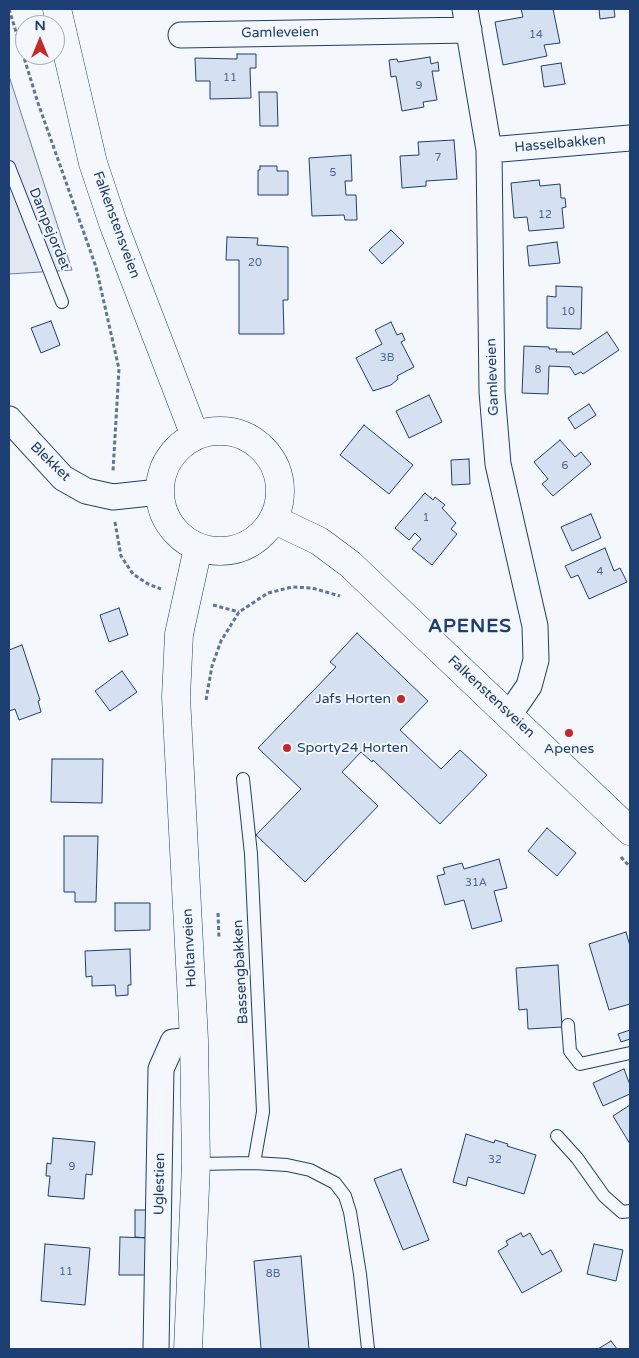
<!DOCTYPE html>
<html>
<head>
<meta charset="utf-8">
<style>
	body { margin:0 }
	#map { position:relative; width:639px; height:1358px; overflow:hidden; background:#f4f7fb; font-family:"Varela Round",sans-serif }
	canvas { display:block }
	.frame { position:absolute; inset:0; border:10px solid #1d3f73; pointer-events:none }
	.north { position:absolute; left:15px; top:15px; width:50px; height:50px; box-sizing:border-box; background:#f4f7fb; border:1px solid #9eadc5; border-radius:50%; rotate:0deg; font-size:14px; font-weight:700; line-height:20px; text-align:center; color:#1d3f73 }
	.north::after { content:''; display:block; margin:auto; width:18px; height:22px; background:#c62828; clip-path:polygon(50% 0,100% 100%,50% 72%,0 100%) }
</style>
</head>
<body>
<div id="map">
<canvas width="639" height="1358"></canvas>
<div class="frame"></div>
<div class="north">N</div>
</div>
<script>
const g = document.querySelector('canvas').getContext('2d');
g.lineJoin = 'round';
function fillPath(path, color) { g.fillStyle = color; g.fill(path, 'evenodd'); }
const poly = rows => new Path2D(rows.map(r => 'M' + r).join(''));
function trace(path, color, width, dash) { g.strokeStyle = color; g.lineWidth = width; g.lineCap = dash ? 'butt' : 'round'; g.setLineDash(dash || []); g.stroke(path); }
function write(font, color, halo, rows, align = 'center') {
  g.font = font + ' "Varela Round",sans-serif'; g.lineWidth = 4; g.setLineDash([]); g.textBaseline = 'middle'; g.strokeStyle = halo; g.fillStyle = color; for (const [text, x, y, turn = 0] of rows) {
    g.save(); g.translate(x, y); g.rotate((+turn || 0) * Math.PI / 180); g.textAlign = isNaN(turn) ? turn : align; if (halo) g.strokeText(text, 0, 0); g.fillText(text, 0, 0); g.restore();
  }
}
const parking = poly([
	[9,76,72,270,9,274,9,76]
]);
const building = poly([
	[521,9,553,9,560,43,544,45,547,56,503,65,495,22,523,17,521,9],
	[599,9,614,9,615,17,600,19,599,9],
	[237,54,256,54,256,68,250,68,251,98,210,99,210,81,196,81,195,58,237,59,237,54],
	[430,57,431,64,438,62,439,71,432,71,437,100,423,102,424,107,402,111,396,76,391,77,389,60,397,59,398,62,430,57],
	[561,63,565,84,544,87,541,66,561,63],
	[259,92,277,92,278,126,260,126,259,92],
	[454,140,457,179,426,181,426,186,402,188,400,156,419,155,418,142,454,140],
	[351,155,352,181,345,181,346,195,356,195,357,220,345,220,344,215,312,216,309,158,351,155],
	[260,166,277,166,277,171,288,171,288,195,258,195,258,170,260,170,260,166],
	[539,180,540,186,560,184,561,198,565,198,566,207,562,208,564,228,529,231,527,217,514,218,511,183,539,180],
	[391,230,404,243,382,264,369,250,391,230],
	[227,237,258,238,257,245,288,247,288,300,283,300,284,334,239,334,239,260,226,260,227,237],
	[557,242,560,263,529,266,527,246,557,242],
	[556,286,582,287,581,329,547,328,547,296,556,297,556,286],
	[51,321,60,345,41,353,31,328,51,321],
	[391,322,397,335,402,333,405,340,401,342,414,367,397,376,398,379,391,385,373,391,356,358,382,344,375,330,391,322],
	[607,332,619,350,583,374,581,372,575,375,570,367,549,366,548,394,522,393,524,346,549,347,549,349,557,349,556,352,572,352,573,355,607,332],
	[429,395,442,422,409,438,396,411,429,395],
	[589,404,596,415,575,429,568,418,589,404],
	[364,425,413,465,389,494,340,455,364,425],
	[560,440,575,457,581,452,591,464,553,496,542,484,548,479,534,462,560,440],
	[469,459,470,484,452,485,451,460,469,459],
	[425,493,433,500,435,497,445,505,442,508,456,523,451,529,457,534,432,565,412,549,421,539,415,533,409,540,395,528,425,493],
	[591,514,601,538,572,551,561,527,591,514],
	[605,548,614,571,620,568,627,582,589,599,578,575,571,578,565,566,605,548],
	[119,608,128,635,109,642,100,615,119,608],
	[357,633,428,701,400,730,441,769,460,750,487,775,440,824,373,760,372,762,361,752,342,772,378,806,305,882,256,835,301,789,258,748,336,667,330,662,357,633],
	[22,645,40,700,38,701,41,712,19,720,15,709,9,711,9,650,22,645],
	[122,671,137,692,110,711,95,691,122,671],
	[52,759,103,759,102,803,51,802,52,759],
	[547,828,576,853,557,876,528,851,547,828],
	[64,836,98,836,96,902,75,902,75,892,64,892,64,836],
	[499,859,507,888,494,891,502,921,472,929,464,900,445,905,437,876,445,874,443,868,462,863,464,869,499,859],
	[115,903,150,903,150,930,115,931,115,903],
	[626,932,630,946,630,1004,609,1010,589,944,626,932],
	[130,949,131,985,128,985,128,995,116,996,115,985,92,986,92,976,86,977,85,951,130,949],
	[558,965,562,1027,528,1029,527,1009,519,1010,516,968,558,965],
	[630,1030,630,1039,621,1042,618,1034,630,1030],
	[624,1069,630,1085,630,1094,603,1106,593,1083,624,1069],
	[630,1105,630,1144,613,1116,630,1105],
	[466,1134,494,1143,495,1140,508,1144,507,1146,536,1155,524,1194,468,1177,466,1186,453,1182,466,1134],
	[53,1138,95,1142,92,1175,86,1174,84,1199,48,1196,50,1176,46,1176,47,1163,51,1164,53,1138],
	[401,1169,429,1240,403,1250,374,1179,401,1169],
	[135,1210,148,1210,148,1238,135,1237,135,1210],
	[521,1233,523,1237,530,1233,542,1255,551,1250,562,1271,522,1293,498,1251,508,1245,506,1241,521,1233],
	[120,1237,150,1238,149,1275,119,1275,120,1237],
	[45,1244,90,1248,85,1305,41,1301,45,1244],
	[594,1244,623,1250,616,1281,587,1274,594,1244],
	[301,1256,309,1349,261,1349,254,1261,301,1256],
	[611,1341,617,1349,598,1349,611,1341]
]);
const path = poly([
	[9,9,38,103,96,267,119,369,113,471],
	[115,522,121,556,133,574,148,584,161,589],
	[213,605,239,612],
	[206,700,212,666,221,641,239,612,268,593,292,587,312,588,340,596],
	[621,857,630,867],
	[218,913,219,939]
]);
const lane = poly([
	[9,167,62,302],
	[243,779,251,854,263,1112,254,1163],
	[568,1025,570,1051,580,1064,630,1053],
	[557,1136,577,1158,604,1196,622,1212,630,1211],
	[196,1164,254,1163,287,1165,310,1170,335,1183,345,1196,350,1212,360,1274,368,1349]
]);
const street = poly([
	[465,9,489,150,492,392,498,464,535,626,536,660,529,686,509,715],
	[181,35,469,30],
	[489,150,630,138],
	[9,419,63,478,86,491,113,497,159,492],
	[156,1349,161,1069,173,1042,194,1040]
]);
const secondary = poly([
	[188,1349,196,1164,194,1040,176,697,179,634,198,548]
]);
const primary = poly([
	[57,9,93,163,113,223,195,436],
	'160 491a60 60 0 1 1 120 0a60 60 0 1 1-120 0Z',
	[273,519,319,541,350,564,630,831]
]);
const markers = [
	[401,699,5,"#c62828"],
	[569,733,5,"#c62828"],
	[287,748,5,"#c62828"]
];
const numberNames = [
	["14",536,35],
	["11",230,78],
	["9",419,86],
	["7",438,158],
	["5",333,173],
	["12",545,215],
	["20",255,263],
	["10",568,312],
	["3B",387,358],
	["8",538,370],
	["6",565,466],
	["1",426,518],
	["4",600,572],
	["31A",476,883],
	["32",495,1160],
	["9",72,1167],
	["11",66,1272],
	["8B",273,1274]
];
const streetNames = [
	["Gamleveien",280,33,-1],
	["Hasselbakken",560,144,-5],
	["Falkenstensveien",116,225,70],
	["Dampejordet",49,229,68],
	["Gamleveien",493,377,-92],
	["Blekket",50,462,44],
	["Falkenstensveien",491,697,43],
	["Holtanveien",190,948,-93],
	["Bassengbakken",241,972,-93],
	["Uglestien",160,1184,-89]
];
const poiNames = [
	["Jafs Horten",391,699],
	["Sporty24 Horten",297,748,"left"],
	["Apenes",569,749,"center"]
];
const districtNames = [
	["APENES",470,627]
];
fillPath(parking, '#e3e8f0');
trace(parking, '#687fa3', 1);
fillPath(building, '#d5e0f0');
trace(building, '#1d3f73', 1);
trace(lane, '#1d3f73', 14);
trace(street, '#1d3f73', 27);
trace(secondary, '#1d3f73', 29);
trace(primary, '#1d3f73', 29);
trace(path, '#5e769c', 3, [4, 2.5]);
trace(lane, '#f4f7fb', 12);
trace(street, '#f4f7fb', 25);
trace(secondary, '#f4f7fb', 28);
trace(primary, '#f4f7fb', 28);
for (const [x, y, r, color] of markers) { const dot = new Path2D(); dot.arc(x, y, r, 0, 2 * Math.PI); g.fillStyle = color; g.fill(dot); trace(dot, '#f4f7fb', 2); }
write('11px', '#4b6792', null, numberNames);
write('14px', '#1d3f73', '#f4f7fb', streetNames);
write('14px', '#1d3f73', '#f4f7fb', poiNames, 'right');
g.letterSpacing = '1px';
write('bold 19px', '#1d3f73', '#f4f7fb', districtNames);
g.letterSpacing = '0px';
</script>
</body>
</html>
